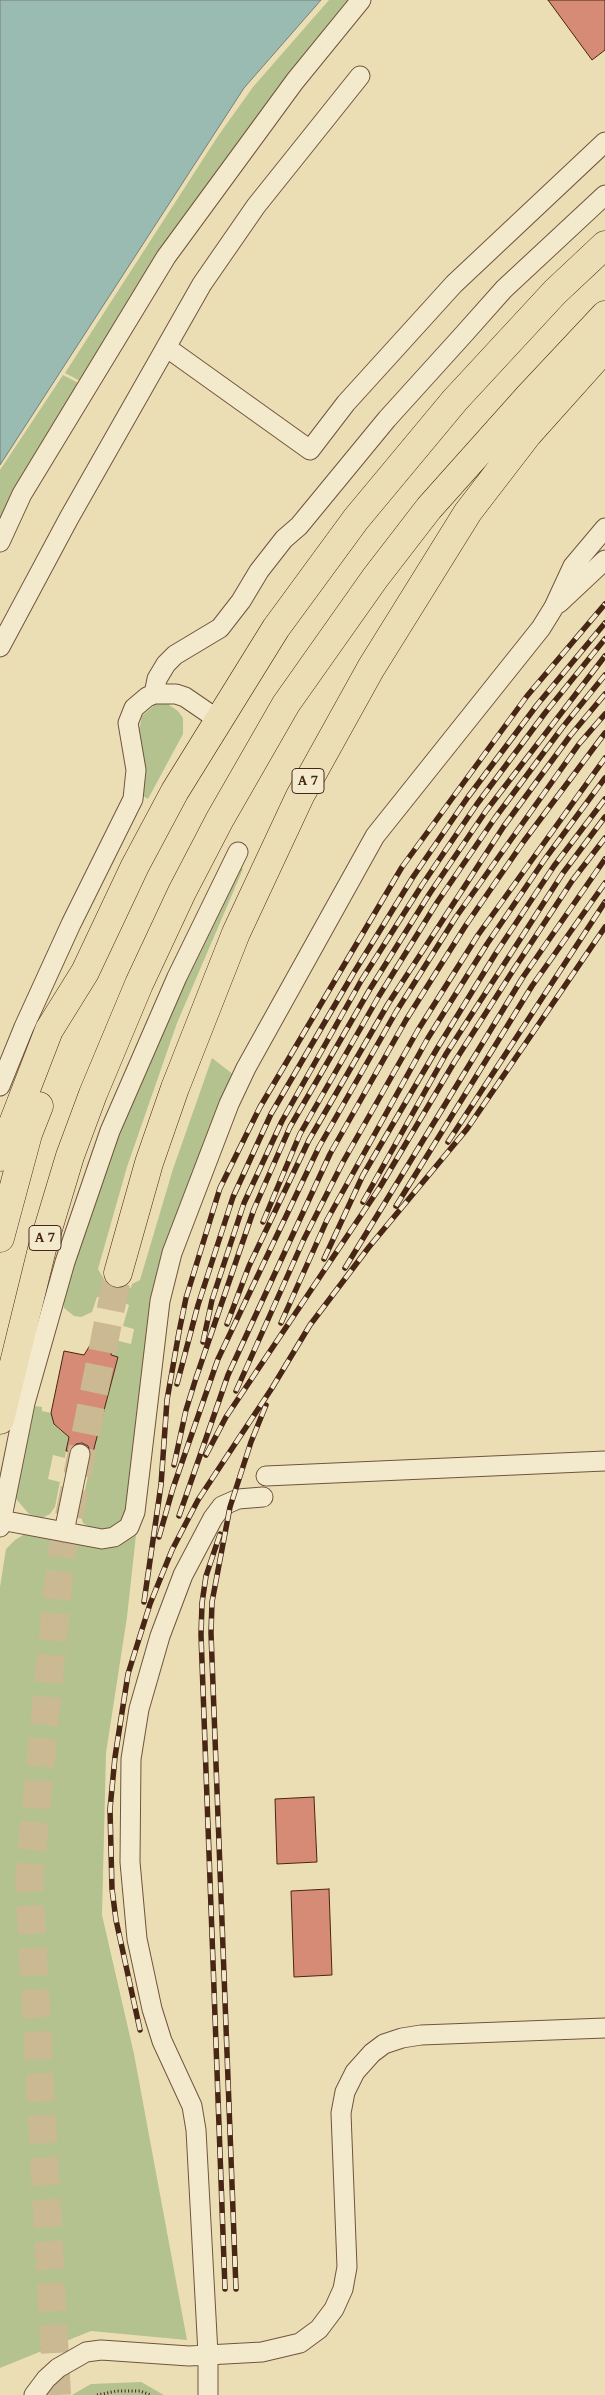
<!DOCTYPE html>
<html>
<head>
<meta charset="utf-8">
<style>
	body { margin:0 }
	canvas { display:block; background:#ecdeb4 }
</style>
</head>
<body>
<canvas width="605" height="2395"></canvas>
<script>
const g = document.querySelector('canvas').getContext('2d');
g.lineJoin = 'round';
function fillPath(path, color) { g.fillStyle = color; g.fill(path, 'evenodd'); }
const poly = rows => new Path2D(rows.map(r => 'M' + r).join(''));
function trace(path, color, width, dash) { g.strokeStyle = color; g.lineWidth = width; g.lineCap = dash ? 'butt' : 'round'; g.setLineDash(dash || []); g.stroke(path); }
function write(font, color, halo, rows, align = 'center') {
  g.font = font + ' "Gentium Book Plus",serif'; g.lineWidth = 5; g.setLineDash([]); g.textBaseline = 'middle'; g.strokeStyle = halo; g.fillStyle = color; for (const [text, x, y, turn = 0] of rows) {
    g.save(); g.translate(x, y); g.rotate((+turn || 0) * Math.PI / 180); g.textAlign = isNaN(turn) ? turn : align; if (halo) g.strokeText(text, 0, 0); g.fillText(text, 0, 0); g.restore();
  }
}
const green = poly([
	[329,0,353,0,86,384,65,373,218,136,253,87],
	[63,375,84,386,0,533,0,470],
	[157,703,170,703,169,705,178,711,183,718,183,734,148,799,143,796,146,773,139,730,142,716],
	[238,866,243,869,177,1023,127,1167,98,1269,105,1281,100,1297,97,1297,92,1312,81,1317,74,1316,64,1308,63,1298,105,1168,164,1026],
	[212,1058,234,1075,176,1220,128,1507,121,1522,109,1530,92,1529,83,1523,80,1514,92,1456,118,1357,111,1355,115,1340,131,1344,134,1329,123,1326,129,1305,124,1303,128,1287,131,1288,132,1284,140,1280,173,1169],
	[35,1406,42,1407,42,1411,51,1413,54,1424,61,1431,69,1433,65,1458,53,1455,48,1479,60,1482,55,1507,50,1514,42,1518,29,1514,16,1499,16,1489],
	[25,1534,115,1546,136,1535,127,1617,106,1753,102,1915,134,2054,187,2340,91,2331,0,2368,0,1587,6,1549,15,1540],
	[141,2382,164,2395,72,2395,91,2384]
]);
const water = poly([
	[0,0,321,0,244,88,0,465,0,0]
]);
const building = poly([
	[548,0,605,0,605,50,592,60,548,0],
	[96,1341,107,1343,112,1348,111,1355,118,1357,92,1456,88,1446,82,1443,76,1444,69,1451,66,1451,69,1437,54,1424,51,1413,64,1351,84,1355,92,1342,96,1341],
	[314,1797,317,1862,277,1864,275,1799,314,1797],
	[329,1889,332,1975,294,1977,291,1891,329,1889]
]);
const highwayTunnel = poly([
	[57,2395,29,1880,61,1556,118,1273]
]);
const path = poly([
	[97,2395,117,2391,140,2391,151,2395]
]);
const minor = poly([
	[166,347,310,450,346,403,454,284,605,142],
	[0,542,22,494,166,257,295,81,361,0],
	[559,603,605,560],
	[0,647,69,518,202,284,256,206,360,76],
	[154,694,157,679,166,664,175,655,220,628,241,601,259,571,284,539,299,526,387,419,464,334,504,289,605,195],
	[0,1086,24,1027,71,924,133,799,136,770,128,723,134,708,147,697,154,694,176,694,185,697,220,721],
	[266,1476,605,1461],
	[1,1520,102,1539,114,1537,129,1527,135,1512,160,1301,172,1253,229,1104,246,1068,375,836,541,628,554,607,573,566,605,528],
	[0,1527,25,1403,65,1262,110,1131,177,977,238,852],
	[64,1532,80,1454],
	[34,2395,46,2379,58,2368,86,2352,101,2350,189,2356,262,2352,300,2343,319,2329,334,2309,343,2289,347,2267,341,2113,345,2092,355,2072,372,2053,384,2044,402,2038,421,2035,605,2028],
	[208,2395,208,2354,196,2130,192,2106,162,2041,152,2009,137,1939,130,1862,131,1759,139,1709,160,1636,183,1575,213,1518,222,1506,238,1499,263,1497]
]);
const highway = poly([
	[0,1157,49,1030,85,972,135,866,175,791,276,628,356,519,455,400,555,292,605,245],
	[0,1238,28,1134,39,1106],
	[118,1273,149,1163,175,1088,236,933,300,796,371,668,468,512,528,434,605,348],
	[0,1420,42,1249,70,1156,93,1094,139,984,182,892,220,819,286,704,375,578,429,508,529,396,605,315]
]);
const rail = poly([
	[448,1142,605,902],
	[363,1202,446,1054,563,873,605,817],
	[396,1206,532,986,605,883],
	[263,1222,300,1134,379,996,438,901,495,818,562,728,605,675],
	[324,1259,363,1175,438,1047,496,953,554,866,605,799],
	[345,1268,523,977,605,859],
	[281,1323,327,1220,428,1038,487,944,545,859,605,778],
	[227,1324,249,1266,309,1140,388,1004,504,826,570,736,605,694],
	[203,1342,212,1300,244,1203,282,1121,361,981,422,885,477,804,545,713,605,639],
	[177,1384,198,1305,233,1197,271,1114,353,974,413,877,468,797,537,705,605,623],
	[236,1391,304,1239,343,1162,418,1030,478,935,605,758],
	[206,1455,226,1417,380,1187,455,1061,514,969,572,881,605,838],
	[174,1465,186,1410,196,1378,254,1209,290,1127,370,989,430,893,486,811,605,656],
	[179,1516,228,1375,330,1154,406,1020,466,925,524,841,605,733],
	[220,1534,206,1576,202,1603,201,1635,225,2289],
	[159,1537,173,1488,218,1359,319,1147,396,1012,456,917,579,744,605,714],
	[144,1602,161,1485,167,1400,179,1332,186,1298,220,1188,260,1107,402,867,527,696,605,604],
	[140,2030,116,1920,112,1889,110,1809,115,1757,128,1674,150,1604,172,1550,198,1500,272,1388,310,1325,369,1247,467,1129,605,927],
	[236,2289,211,1633,212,1602,230,1507,251,1442,266,1405]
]);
const shields = [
	[308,781,32],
	[45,1238,32]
];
const shieldNames = [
	["A 7",308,781],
	["A 7",45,1238]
];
fillPath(green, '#b4c290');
fillPath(water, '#99bbb2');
trace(water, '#797f73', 1);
fillPath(building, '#d58b75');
trace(building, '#482615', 1);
trace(highwayTunnel, '#cbb994', 28, [28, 14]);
trace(minor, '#71543d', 21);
trace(highway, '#482615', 29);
trace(path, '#482615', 3, [1, 2.5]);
trace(minor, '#f3eace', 19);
trace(highway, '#ecdeb4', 28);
trace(rail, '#482615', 5.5);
trace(rail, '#f3eace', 4, [11]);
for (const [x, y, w] of shields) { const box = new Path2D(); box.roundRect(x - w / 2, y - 12.5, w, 25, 4); g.fillStyle = '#f3eace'; g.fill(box); trace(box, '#482615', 1); }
write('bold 15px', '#482615', null, shieldNames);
</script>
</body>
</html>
